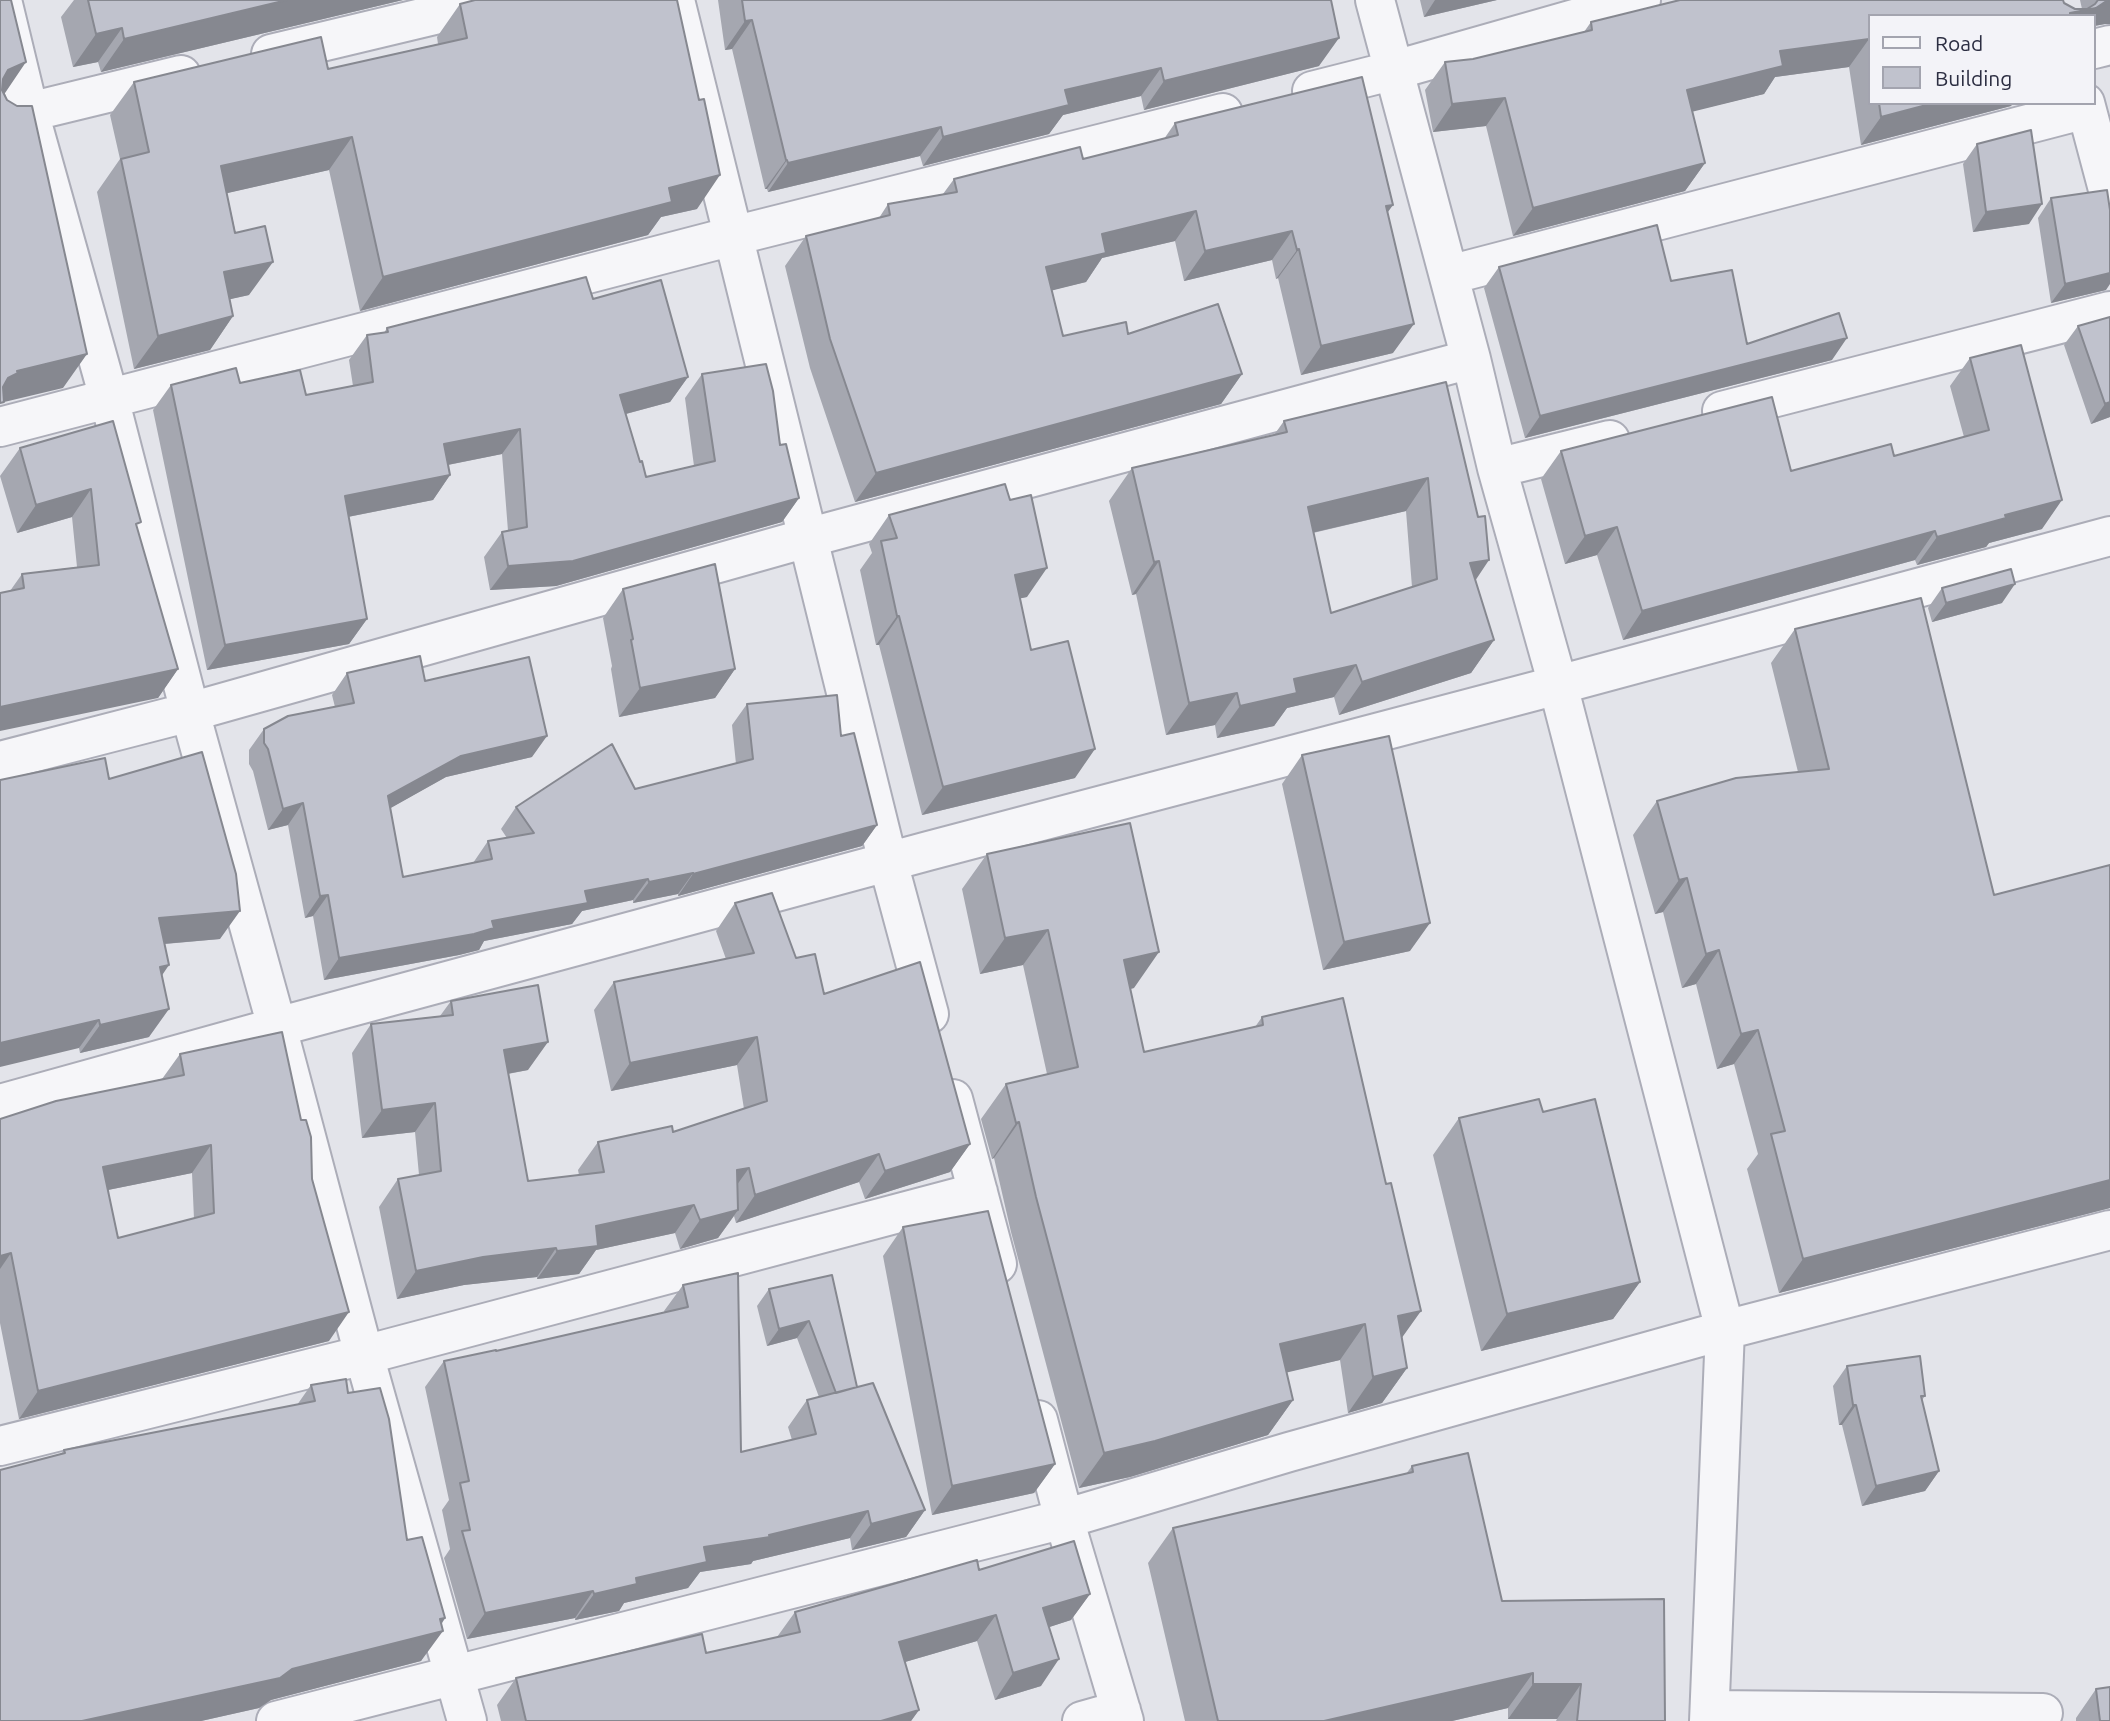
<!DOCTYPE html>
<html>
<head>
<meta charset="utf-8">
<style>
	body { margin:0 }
	#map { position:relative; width:2110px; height:1721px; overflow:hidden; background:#e3e4ea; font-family:Ubuntu,sans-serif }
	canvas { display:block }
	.legend { position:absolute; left:1868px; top:14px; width:228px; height:91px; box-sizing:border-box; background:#f3f3f8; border:2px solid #a3a4af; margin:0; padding:9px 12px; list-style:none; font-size:21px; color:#2c2e42 }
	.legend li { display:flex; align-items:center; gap:14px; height:35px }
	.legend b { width:35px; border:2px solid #a3a4af }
</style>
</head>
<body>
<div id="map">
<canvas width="2110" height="1721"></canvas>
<ul class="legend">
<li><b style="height:9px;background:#f6f6f9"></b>Road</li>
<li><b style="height:19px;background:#c0c2cd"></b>Building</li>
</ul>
</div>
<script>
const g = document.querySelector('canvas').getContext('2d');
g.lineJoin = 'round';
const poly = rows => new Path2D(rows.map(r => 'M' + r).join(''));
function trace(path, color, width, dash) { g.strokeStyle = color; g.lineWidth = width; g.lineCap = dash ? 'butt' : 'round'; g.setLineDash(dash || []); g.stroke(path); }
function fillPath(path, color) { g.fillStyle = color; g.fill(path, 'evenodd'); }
const minor = poly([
	[2,0,29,112,109,398,190,712,277,1027,364,1355,467,1721],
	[675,0,888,862,929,1014],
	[1375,0,1471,359,1497,468,1558,685,1725,1330,1709,1721],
	[2094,49,2110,45],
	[271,54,497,0],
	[1312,91,1395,70,1641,0],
	[2085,103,2110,197],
	[0,119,181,75],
	[1449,275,2086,109],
	[1722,411,2110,311],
	[0,427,733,236,1223,113],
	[1497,468,1610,440],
	[0,761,190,712,807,538,1471,359],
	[953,1099,997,1264],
	[0,1104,277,1027,928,851,1558,685,2110,536],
	[1038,1420,1064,1519,1124,1721],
	[0,1446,364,1355,978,1192],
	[1710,1710,2043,1713],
	[276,1721,1064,1519,1289,1452,1725,1330,2110,1230],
	[1082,1721,1121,1710]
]);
const wall = poly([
	[74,0,403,0,101,72,98,62,73,67,61,17],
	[718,0,1331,0,1319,66,1144,110,1141,96,1063,115,1049,134,923,166,920,156,768,192,767,189,765,189,732,49,725,50],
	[1420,0,1497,0,1424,17],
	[2080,0,2110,0,2105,24,2094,26,2094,16,1870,16,1870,103,2013,103,2011,106,1861,145,1849,67,1775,77,1764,94,1692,111,1705,163,1685,191,1513,236,1486,126,1433,132,1425,90,1445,62,1473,59,1584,32,1591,22,2064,3,2075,9,2082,9],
	[460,4,697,209,661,217,648,235,360,311,329,170,227,193,249,295,230,299,233,316,210,350,134,369,97,192,120,159,110,115,134,82,328,69,438,44,437,37],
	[1175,123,1387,212,1393,353,1301,375,1278,278,1276,279,1272,260,1184,281,1175,241,1102,258,1086,282,1052,290,1063,336,1128,334,1242,374,1221,404,855,502,810,368,785,266,806,236,879,218,888,204,943,194,954,179,1083,159,1164,139],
	[1977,144,2029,224,1973,232,1963,164],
	[2051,198,2106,290,2051,303,2038,218],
	[1499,267,1671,281,1747,344,1832,360,1525,438,1484,288],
	[593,299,688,377,670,402,626,414,640,462,646,477,694,466,685,398,702,374,780,445,799,498,782,522,556,586,490,590,484,557,502,532,508,531,502,454,448,465,450,475,433,500,348,517,367,619,349,644,207,670,153,410,171,385,306,395,353,386,349,360,367,335,384,333,387,328],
	[2078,326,2110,417,2091,424,2064,345],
	[1970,358,2042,529,1989,543,1986,547,1917,565,1915,560,1623,640,1597,555,1565,564,1541,479,1561,451,1791,471,1894,456,1964,437,1950,386],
	[1446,382,1475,581,1494,640,1471,673,1339,715,1334,697,1287,708,1274,726,1217,738,1215,725,1166,735,1136,594,1132,595,1109,501,1132,468,1274,435,1284,421],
	[1406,511,1412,587,1331,613,1313,533],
	[113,421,137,528,178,669,158,698,10,591,22,574,77,567,72,517,17,533,0,476,20,448],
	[889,515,1027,597,1020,598,1031,650,1075,778,922,815,879,645,876,645,860,570,872,553,869,544],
	[1942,588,2002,603,1932,622,1928,608],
	[623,589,735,669,715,698,619,717,611,669,612,666,603,618],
	[1795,629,1994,895,2110,865,2110,1208,1779,1293,1747,1169,1758,1154,1734,1064,1717,1069,1696,984,1682,988,1663,912,1655,914,1633,835,1657,801,1798,772,1771,663],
	[347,673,425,681,532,757,446,777,390,808,403,877,473,863,488,841,507,838,501,829,516,807,635,789,736,764,732,725,747,704,841,736,877,825,862,846,678,896,678,894,633,903,633,900,582,911,572,924,484,941,479,950,459,955,324,980,313,916,305,918,288,825,268,830,253,771,249,764,249,750,264,729,335,707,332,695],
	[1302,755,1410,951,1323,970,1282,784],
	[109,779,220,939,165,944,162,976,149,1037,80,1053,79,1048],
	[987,854,1134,988,1130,989,1144,1052,1255,1027,1262,1017,1402,1338,1407,1368,1382,1403,1348,1413,1340,1360,1286,1372,1293,1400,1268,1435,1130,1477,1079,1488,1011,1232,994,1158,992,1159,981,1119,1006,1084,1047,1074,1023,965,980,974,962,889],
	[735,903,796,958,824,994,970,1144,950,1172,865,1199,859,1182,736,1223,734,1216,718,1238,680,1249,675,1233,596,1250,579,1274,537,1279,537,1277,464,1285,397,1299,379,1207,398,1179,419,1175,415,1132,362,1138,352,1053,371,1024,440,1016,451,1001,528,1070,508,1074,528,1181,579,1175,578,1170,598,1142,673,1132,744,1109,737,1065,611,1091,594,1010,614,982,726,959,716,931],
	[180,1054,312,1179,329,1341,19,1419,0,1323,0,1119,162,1079],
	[192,1173,194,1219,118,1238,108,1190],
	[1543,1112,1640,1282,1613,1319,1481,1351,1433,1155,1459,1118],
	[903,1227,1055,1464,1034,1493,932,1515,883,1256],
	[832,1275,857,1387,925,1510,906,1537,852,1550,850,1538,753,1561,751,1564,700,1572,688,1588,624,1603,619,1611,575,1620,575,1618,467,1639,444,1558,450,1549,442,1510,449,1500,425,1387,444,1361,496,1351,665,1313,664,1311,683,1285,741,1452,792,1440,788,1427,807,1400,819,1397,797,1338,767,1346,757,1306,769,1289],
	[1847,1366,1925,1396,1922,1400,1939,1471,1925,1491,1862,1506,1842,1425,1839,1425,1833,1386],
	[311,1385,348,1393,407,1540,445,1618,421,1661,271,1700,259,1708,201,1721,0,1721,61,1454,64,1450,297,1405],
	[1412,1466,1502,1601,1665,1721,1556,1721,1557,1719,1508,1719,1508,1708,1452,1721,1185,1721,1148,1563,1173,1528,1406,1474],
	[979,1570,1090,1594,1071,1620,1049,1627,1041,1686,995,1700,977,1641,905,1662,919,1710,911,1721,501,1721,497,1705,516,1678,706,1653,777,1637,795,1612],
	[2096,1689,2110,1721,2076,1721,2076,1718]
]);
const shadedWall = poly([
	[287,0,403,0,101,72,124,39],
	[1435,0,1497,0,1424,17],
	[2108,0,2110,0,2110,24,2105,24,2094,26,2094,16,2067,16,2070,13,2096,8],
	[752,20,732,49,725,50,745,21],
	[122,28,98,62,73,67,96,34],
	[1339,38,1319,66,1144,110,1164,81],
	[1869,39,1849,67,1775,77,1764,94,1667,118,1687,90,1780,51],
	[26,62,3,96,0,82,8,70],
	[1161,68,1141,96,1063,115,1049,134,923,166,943,137,1065,90],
	[1505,98,1486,126,1433,132,1452,104],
	[1934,103,2013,103,2011,106,1861,145,1881,117],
	[941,127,920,156,768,192,788,163],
	[352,137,329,170,197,200,221,166],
	[786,160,787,160,767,189,765,189],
	[1705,163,1685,191,1513,236,1533,208],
	[720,175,697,209,661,217,648,235,360,311,383,277,669,188],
	[2042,204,2029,224,1973,232,1986,212],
	[1393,205,1372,234,1386,206],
	[1196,211,1175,241,1102,258,1086,282,1026,297,1046,267,1102,234],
	[1292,231,1272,260,1184,281,1205,251],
	[1299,249,1278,278,1276,279,1297,250],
	[273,262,249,295,200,306,224,272],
	[2110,273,2110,284,2106,290,2051,303,2065,284],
	[233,316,210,350,134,369,158,336],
	[1414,324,1393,353,1301,375,1321,346],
	[1847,338,1832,360,1525,438,1540,416],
	[87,354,63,388,0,403,0,389,8,378,17,371],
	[1242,374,1221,404,855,502,876,473],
	[688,377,670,402,603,420,620,395],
	[2110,402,2110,417,2091,424,2105,404],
	[520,429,502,454,427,469,444,444],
	[450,475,433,500,327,521,345,496],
	[1428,478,1406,511,1285,539,1308,507],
	[91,489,72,517,17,533,36,505],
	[799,498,782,522,556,586,490,590,508,566],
	[2062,500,2042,529,1989,543,1986,547,1917,565,1937,537,2005,515],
	[1617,527,1597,555,1565,564,1585,536],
	[1935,531,1915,560,1623,640,1642,611],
	[1489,560,1467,593,1470,563],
	[1159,561,1136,594,1132,595,1154,562],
	[1047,568,1027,597,994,604,1015,575],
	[2015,584,2002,603,1932,622,1946,603],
	[897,616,899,616,879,645,876,645],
	[367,619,349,644,207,670,225,645],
	[1494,640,1471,673,1339,715,1362,682],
	[1356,665,1334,697,1287,708,1274,726,1217,738,1240,706,1294,679],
	[178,669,158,698,0,731,0,707],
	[735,669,715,698,619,717,640,688],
	[1237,693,1215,725,1166,735,1189,703],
	[547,736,532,757,446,777,373,818,388,796,461,756],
	[1095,749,1075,778,922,815,943,787],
	[303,803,288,825,268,830,283,809],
	[877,825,862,846,678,896,693,874],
	[693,873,678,894,633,903,649,882],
	[1687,878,1663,912,1655,914,1679,880],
	[648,879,633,900,582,911,572,924,484,941,479,950,459,955,324,980,339,958,492,921,585,891],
	[328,895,313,916,305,918,320,896],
	[240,911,220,939,139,946,159,918],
	[1430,923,1410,951,1323,970,1344,942],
	[1048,930,1023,965,980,974,1005,938],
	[1719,950,1696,984,1682,988,1706,954],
	[1159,952,1134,988,1099,996,1124,960],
	[169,965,150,993,160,967],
	[169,1009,149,1037,80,1053,100,1025],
	[99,1020,79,1048,0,1067,0,1043],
	[1758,1030,1734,1064,1717,1069,1741,1034],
	[757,1037,737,1065,611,1091,630,1063],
	[548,1042,528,1070,484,1078,504,1050],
	[435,1103,415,1132,362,1138,382,1110],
	[1019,1122,994,1158,992,1159,1016,1123],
	[970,1144,950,1172,865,1199,885,1171],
	[211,1145,192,1173,83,1195,103,1167],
	[879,1154,859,1182,736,1223,755,1195],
	[749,1168,729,1196,737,1170],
	[2110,1180,2110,1208,1779,1293,1803,1259],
	[694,1205,675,1233,596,1250,579,1274,537,1279,557,1251,596,1226],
	[738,1210,718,1238,680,1249,700,1220],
	[556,1248,537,1277,464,1285,397,1299,416,1271,483,1257],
	[11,1253,0,1269,0,1256],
	[1640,1282,1613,1319,1481,1351,1507,1314],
	[1421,1311,1396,1346,1398,1316],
	[349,1312,329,1341,19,1419,38,1391],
	[809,1321,797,1338,767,1346,779,1329],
	[1365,1324,1340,1360,1255,1380,1280,1344],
	[1407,1368,1382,1403,1348,1413,1373,1377],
	[1293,1400,1268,1435,1130,1477,1079,1488,1104,1453],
	[1853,1405,1856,1405,1842,1425,1839,1425],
	[1055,1464,1034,1493,932,1515,952,1486],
	[1939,1471,1925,1491,1862,1506,1876,1486],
	[925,1510,906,1537,852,1550,871,1524],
	[868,1511,850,1538,753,1561,751,1564,700,1572,688,1588,624,1603,619,1611,575,1620,594,1594,636,1578,704,1547,769,1535],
	[593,1591,575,1618,467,1639,485,1613],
	[1090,1594,1071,1620,1025,1635,1043,1608],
	[996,1615,977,1641,881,1669,899,1642],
	[445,1618,435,1633,443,1631,421,1661,271,1700,259,1708,201,1721,82,1721,292,1669],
	[1059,1659,1041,1686,995,1700,1013,1673],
	[1533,1673,1508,1708,1452,1721,1324,1721],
	[1533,1684,1581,1684,1557,1719,1508,1719],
	[919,1710,911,1721,881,1721]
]);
const building = poly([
	[0,0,11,0,26,62,8,70,3,79,2,90,7,100,17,106,32,106,87,354,17,371,18,373,8,378,3,387,4,402,0,403,0,0],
	[88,0,287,0,124,39,122,28,96,34,88,0],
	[475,0,677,0,699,100,704,99,720,175,669,188,672,202,383,277,352,137,221,166,235,233,265,226,273,262,224,272,233,316,158,336,121,159,149,152,134,82,321,37,328,69,467,38,460,4,475,0],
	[742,0,1331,0,1339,38,1164,81,1161,68,1065,90,1069,105,943,137,941,127,788,163,787,160,786,160,752,20,745,21,742,0],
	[1680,0,2063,0,2064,3,2075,9,2087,9,2095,4,2098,0,2108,0,2096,8,2070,13,2070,16,1870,16,1870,49,1869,39,1780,51,1783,66,1687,90,1705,163,1533,208,1505,98,1452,104,1445,62,1473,59,1592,30,1591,22,1680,0],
	[1362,77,1393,205,1386,206,1414,324,1321,346,1299,249,1297,250,1292,231,1205,251,1196,211,1102,234,1106,253,1046,267,1063,336,1126,322,1128,334,1218,304,1242,374,876,473,830,339,806,236,890,215,888,204,957,192,954,179,1080,147,1083,159,1178,135,1175,123,1362,77],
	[1879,103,1934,103,1881,117,1879,103],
	[2031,130,2042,204,1986,212,1977,144,2031,130],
	[2107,190,2110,210,2110,273,2065,284,2051,198,2107,190],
	[1657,225,1671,281,1732,270,1747,344,1839,313,1847,338,1540,416,1499,267,1657,225],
	[586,277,593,299,661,280,688,377,620,395,640,462,642,461,646,477,715,461,702,374,766,364,773,391,780,445,786,444,799,498,573,561,508,566,502,532,527,527,520,429,444,444,450,475,345,496,367,619,225,645,171,385,236,368,240,383,300,370,306,395,373,382,367,335,388,332,387,328,586,277],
	[2110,317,2110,402,2105,404,2078,326,2110,317],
	[2021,345,2062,500,2005,515,2006,518,1937,537,1935,531,1642,611,1617,527,1585,536,1561,451,1772,397,1791,471,1891,444,1894,456,1989,430,1970,358,2021,345],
	[1446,382,1478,517,1485,516,1489,560,1470,563,1494,640,1362,682,1356,665,1294,679,1297,693,1240,706,1237,693,1189,703,1159,561,1154,562,1132,468,1287,432,1284,421,1446,382],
	[1428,478,1437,579,1331,613,1308,507,1428,478],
	[113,421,141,522,136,524,178,669,0,707,0,593,24,588,22,574,99,565,91,489,36,505,20,448,113,421],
	[1005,484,1010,500,1031,495,1047,568,1015,575,1031,650,1068,641,1095,749,943,787,899,616,897,616,881,541,897,538,889,515,1005,484],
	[715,564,735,669,640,688,631,640,633,639,623,589,715,564],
	[2011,569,2015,584,1946,603,1942,588,2011,569],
	[1921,598,1994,895,2110,865,2110,1180,1803,1259,1771,1134,1785,1131,1758,1030,1741,1034,1719,950,1706,954,1687,878,1679,880,1657,801,1736,778,1829,769,1795,629,1921,598],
	[420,656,425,681,529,657,547,736,461,756,388,796,403,877,492,859,488,841,534,833,516,807,612,744,635,789,753,759,747,704,837,695,841,736,854,733,877,825,693,874,693,873,649,882,648,879,585,891,588,903,492,921,494,928,474,934,339,958,328,895,320,896,303,803,283,809,268,749,264,743,264,729,288,716,354,703,347,673,420,656],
	[1389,736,1430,923,1344,942,1302,755,1389,736],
	[202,752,236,874,240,911,159,918,169,965,160,967,169,1009,100,1025,99,1020,0,1043,0,780,105,758,109,779,202,752],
	[1130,823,1159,952,1124,960,1144,1052,1263,1025,1262,1017,1343,998,1386,1184,1391,1183,1421,1311,1398,1316,1407,1368,1373,1377,1365,1324,1280,1344,1293,1400,1155,1441,1104,1453,1036,1197,1019,1122,1016,1123,1006,1084,1078,1067,1048,930,1005,938,987,854,1130,823],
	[772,893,796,958,815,954,824,994,920,962,970,1144,885,1171,879,1154,755,1195,749,1168,737,1170,738,1210,700,1220,694,1205,596,1226,598,1246,557,1251,556,1248,483,1257,416,1271,398,1179,441,1171,435,1103,382,1110,371,1024,453,1015,451,1001,538,985,548,1042,504,1050,528,1181,604,1172,598,1142,672,1126,673,1132,767,1101,757,1037,630,1063,614,982,754,953,735,903,772,893],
	[282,1032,301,1120,306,1120,311,1137,312,1179,349,1312,38,1391,11,1253,0,1256,0,1119,56,1101,184,1075,180,1054,282,1032],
	[211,1145,214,1213,118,1238,103,1167,211,1145],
	[1539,1099,1543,1112,1595,1099,1640,1282,1507,1314,1459,1118,1539,1099],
	[988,1211,1055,1464,952,1486,903,1227,988,1211],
	[738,1273,741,1452,816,1434,807,1400,873,1383,925,1510,871,1524,868,1511,769,1535,770,1537,704,1547,707,1562,636,1578,637,1584,594,1594,593,1591,485,1613,462,1531,470,1530,460,1483,469,1481,444,1361,496,1350,496,1351,688,1307,683,1285,738,1273],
	[832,1275,857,1387,836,1393,809,1321,779,1329,769,1289,832,1275],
	[1920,1356,1925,1396,1921,1396,1939,1471,1876,1486,1856,1405,1853,1405,1847,1366,1920,1356],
	[346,1379,348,1393,380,1388,389,1419,407,1540,422,1537,445,1618,440,1619,443,1631,292,1669,280,1678,82,1721,0,1721,0,1470,65,1453,64,1450,315,1401,311,1385,346,1379],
	[1468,1453,1502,1601,1664,1599,1665,1721,1577,1721,1581,1684,1533,1684,1533,1673,1324,1721,1218,1721,1173,1528,1413,1472,1412,1466,1468,1453],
	[1074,1541,1090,1594,1043,1608,1059,1659,1013,1673,996,1615,899,1642,919,1710,881,1721,526,1721,516,1678,702,1634,706,1653,800,1632,795,1612,977,1560,979,1570,1074,1541],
	[2110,1687,2110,1721,2100,1721,2096,1689,2110,1687]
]);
trace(minor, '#acadb8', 42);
trace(minor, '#f6f6f9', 38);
fillPath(wall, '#a5a7b0');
fillPath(shadedWall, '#868890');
fillPath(building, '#c0c2cd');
trace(building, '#868890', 2);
</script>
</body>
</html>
